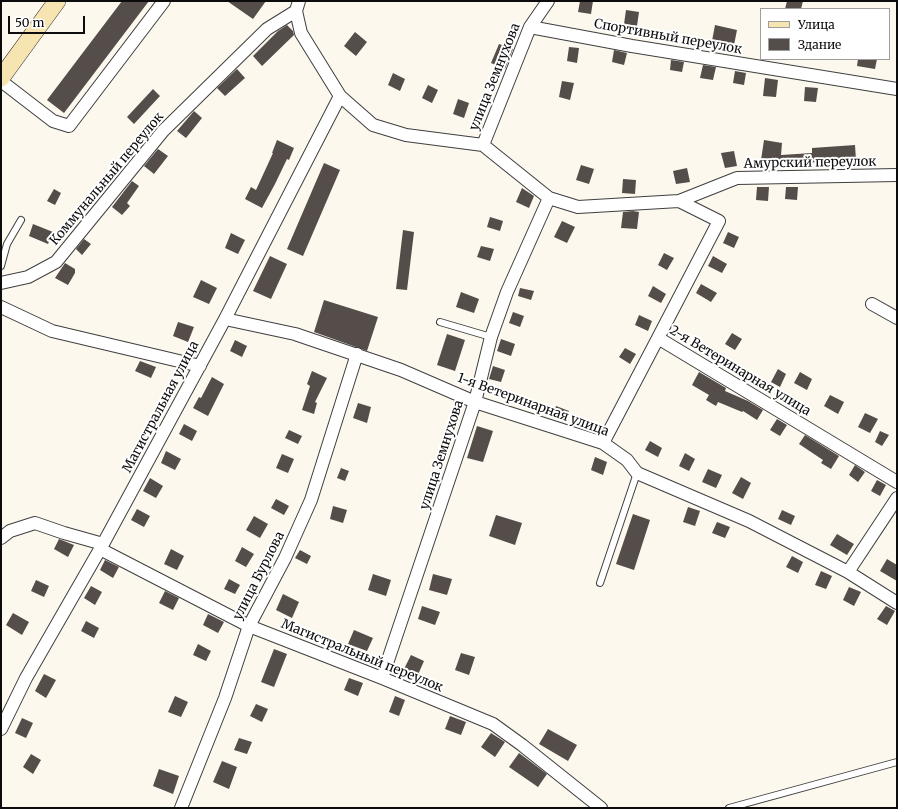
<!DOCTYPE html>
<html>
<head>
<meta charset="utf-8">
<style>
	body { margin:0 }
	#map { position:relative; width:898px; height:809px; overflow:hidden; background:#fdf8ee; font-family:Merriweather,serif }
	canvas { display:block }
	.frame { position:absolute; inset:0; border:2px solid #0c0c0c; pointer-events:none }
	.legend { position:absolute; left:760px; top:8px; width:130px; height:52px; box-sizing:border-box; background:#fff; border:1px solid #9e9e9e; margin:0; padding:5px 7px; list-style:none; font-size:12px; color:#0c0c0c }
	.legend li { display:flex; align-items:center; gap:8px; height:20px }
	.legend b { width:20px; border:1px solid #9e9e9e }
	.scale { position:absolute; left:8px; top:16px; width:77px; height:18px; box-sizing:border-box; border:2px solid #0c0c0c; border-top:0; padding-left:5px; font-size:12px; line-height:14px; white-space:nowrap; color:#0c0c0c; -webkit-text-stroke:3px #fff; paint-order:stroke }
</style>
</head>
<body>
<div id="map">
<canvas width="898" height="809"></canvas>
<div class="frame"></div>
<ul class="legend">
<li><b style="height:5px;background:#f6e5b0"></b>Улица</li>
<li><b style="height:11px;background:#544d4a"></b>Здание</li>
</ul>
<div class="scale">50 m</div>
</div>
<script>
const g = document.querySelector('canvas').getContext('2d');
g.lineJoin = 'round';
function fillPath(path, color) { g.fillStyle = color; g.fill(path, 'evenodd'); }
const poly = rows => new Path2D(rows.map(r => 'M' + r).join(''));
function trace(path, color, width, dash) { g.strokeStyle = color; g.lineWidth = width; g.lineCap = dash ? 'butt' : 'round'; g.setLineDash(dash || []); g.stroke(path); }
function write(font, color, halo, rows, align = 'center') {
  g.font = font + ' Merriweather,serif'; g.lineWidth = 4; g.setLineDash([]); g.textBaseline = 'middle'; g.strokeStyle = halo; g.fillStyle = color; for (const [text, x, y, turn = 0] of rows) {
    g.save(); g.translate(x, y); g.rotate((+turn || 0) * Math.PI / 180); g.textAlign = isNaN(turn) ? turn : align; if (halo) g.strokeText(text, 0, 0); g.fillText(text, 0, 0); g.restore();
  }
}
const building = poly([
	[122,1,149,1,64,113,47,100],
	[227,1,266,1,253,19],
	[580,1,593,1,591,14,578,12],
	[787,1,803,1,801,9,785,9],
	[626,10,639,12,637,26,624,24],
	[287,25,293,31,294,35,262,66,253,56,278,31],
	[715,25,737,30,734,45,712,41],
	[355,32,367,42,356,56,344,46],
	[499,44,513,49,505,69,491,63],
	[569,47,579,48,577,63,567,61],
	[614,50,627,53,624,65,612,62],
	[858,59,877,59,875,69,857,66],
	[671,60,684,62,682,72,670,70],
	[703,65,716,67,713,80,700,78],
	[237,69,245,78,225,96,217,88],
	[735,71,746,73,744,85,733,83],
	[393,73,405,79,400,91,388,85],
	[765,78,778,80,776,97,763,96],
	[562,81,574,83,570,100,559,97],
	[428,85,438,90,432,103,422,98],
	[805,87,818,88,816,102,804,101],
	[153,89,160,96,134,124,127,117],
	[458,99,469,103,464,118,453,114],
	[194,111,202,118,186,138,177,131],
	[277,140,294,148,289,160,287,159,275,184,262,208,245,199,251,187,256,190,273,153,272,153],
	[764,140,782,143,781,155,812,153,812,148,855,145,856,160,801,163,801,166,789,167,789,164,761,160],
	[158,149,168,156,154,174,144,166],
	[734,151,737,166,725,168,721,153],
	[324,163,340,170,303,256,287,249],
	[581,165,594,169,589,184,576,180],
	[687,168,690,182,676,184,673,171],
	[623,179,636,180,635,194,622,193],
	[132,181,139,186,127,203,130,206,122,215,112,207],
	[757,187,769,187,768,201,756,200],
	[786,187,798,187,797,200,785,199],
	[522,188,534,196,529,208,516,202],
	[54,189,61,193,55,205,47,201],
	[633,211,639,212,637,229,621,228,623,212],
	[490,217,503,221,500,231,487,227],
	[562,221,575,227,567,243,554,237],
	[33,224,53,232,48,244,29,236],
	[403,230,414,232,407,290,396,289],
	[728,232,739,237,734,248,723,243],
	[231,233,245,240,238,254,225,248],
	[84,239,91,244,82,255,76,249],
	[481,246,494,249,490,261,477,257],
	[664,253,674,258,667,270,658,265],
	[270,256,287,264,271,299,253,291],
	[713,256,727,264,722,273,708,266],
	[65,263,75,269,75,273,68,285,55,278],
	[201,280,217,288,209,304,193,297],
	[701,284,717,293,711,302,696,293],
	[653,286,666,294,661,303,648,296],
	[520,288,534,291,531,300,518,296],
	[461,292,479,299,474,313,456,307],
	[324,300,378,317,367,351,314,332],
	[513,312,524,316,520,327,509,323],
	[639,315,652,321,648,331,635,325],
	[178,322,194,327,188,342,173,336],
	[732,333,742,339,735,350,725,344],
	[447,334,465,340,455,371,437,365],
	[501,339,515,344,511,356,497,351],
	[235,340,247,346,242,357,230,351],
	[625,348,636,354,630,364,619,357],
	[140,361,156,367,151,378,135,371],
	[493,366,505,370,501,382,489,379],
	[778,369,786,374,780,387,771,382],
	[312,371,327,378,315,402,317,403,314,414,302,410,310,386,307,384],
	[699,372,726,388,725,391,748,401,763,410,757,420,743,411,742,412,718,402,716,406,706,400,709,395,692,385],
	[800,372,812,379,807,390,794,383],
	[212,377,224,384,208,416,193,408,199,397,201,398],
	[830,395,844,402,838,414,824,406],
	[358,403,371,407,367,423,353,418],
	[556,406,569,411,564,422,551,416],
	[865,413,878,419,870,433,858,427],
	[777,419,787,425,780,436,770,430],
	[184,424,197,431,192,441,179,434],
	[477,426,493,431,483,462,467,458],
	[289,430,302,436,298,444,285,438],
	[880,431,889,435,882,446,875,442],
	[805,435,839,456,831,469,821,463,823,460,799,444],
	[650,441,662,448,658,457,645,450],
	[166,451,181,459,175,470,161,463],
	[685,453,695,459,689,471,679,466],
	[282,454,294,459,288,473,276,468],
	[595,457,607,462,603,475,591,470],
	[855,465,865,472,858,482,849,475],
	[341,468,349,471,345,481,337,478],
	[708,469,722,475,716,488,702,482],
	[741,477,751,483,743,499,732,493],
	[150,478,163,486,156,498,143,491],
	[877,480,886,485,880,496,871,491],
	[276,499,289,506,284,515,271,508],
	[333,506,347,510,343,523,330,519],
	[688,507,700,511,695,526,683,522],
	[137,509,150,516,144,527,131,520],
	[782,510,795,516,791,525,778,519],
	[633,514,650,520,634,570,616,564],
	[496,515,522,523,515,545,489,536],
	[254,516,268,524,260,538,246,530],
	[717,522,730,527,725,538,712,533],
	[837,534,854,544,847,555,830,545],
	[59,539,74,545,68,557,54,549],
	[242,547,254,554,246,567,235,561],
	[171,549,184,556,177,570,164,564],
	[300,550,311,556,307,564,295,558],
	[792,556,803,562,798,573,786,567],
	[887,559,897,565,897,581,880,571],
	[105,560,119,567,113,578,100,570],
	[821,571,832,576,826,589,815,585],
	[373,574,391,580,386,596,368,590],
	[433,574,452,579,447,595,429,590],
	[229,579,240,585,235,594,224,589],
	[36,580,49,586,44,597,31,591],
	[91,586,102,592,95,605,84,598],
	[849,587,861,592,854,606,843,600],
	[165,591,179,598,173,610,159,603],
	[283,594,299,602,292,618,276,610],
	[422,606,440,612,435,625,418,619],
	[886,606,895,611,887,625,877,619],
	[13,613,29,622,22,635,6,625],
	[208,614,224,622,218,633,203,625],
	[86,621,99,628,94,638,81,631],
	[354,630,373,638,367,651,348,644],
	[198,644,211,651,206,661,193,655],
	[274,649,287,654,274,687,261,682],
	[461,653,475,657,469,675,455,670],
	[411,655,424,661,417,677,403,671],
	[44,674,56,680,46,698,35,691],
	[349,678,363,683,358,696,344,690],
	[175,696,188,702,181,717,168,712],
	[395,696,405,700,399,716,389,712],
	[256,704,268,709,262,722,250,716],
	[450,716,466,722,461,735,445,729],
	[22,718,33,723,26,738,15,733],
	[548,729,577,745,568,761,539,744],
	[491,733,505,742,495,757,481,747],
	[239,738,252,742,247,754,234,750],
	[519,753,547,774,538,787,509,767],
	[31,754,41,760,33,774,23,767],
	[222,761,237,767,229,789,213,782],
	[159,769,179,776,173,794,153,786]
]);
const service = poly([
	[1,266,7,244,21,220],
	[440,322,491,337],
	[600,583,637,473],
	[729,808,897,762]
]);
const minor = poly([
	[299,1,296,11,301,33,340,96,373,125,406,135,483,145,549,198,578,207,679,201,737,178,897,175],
	[530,27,632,46,897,89],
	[1,81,53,121,69,126,164,1],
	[483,145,530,27,548,1],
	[679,201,719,221,658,338,897,482],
	[1,283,28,277,56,262,163,131,267,29,296,11],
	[872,304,897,318],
	[1,307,52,331,200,366],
	[225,319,295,334,401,370,475,402,603,443,627,460,637,473,749,521,848,572,897,603],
	[603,443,658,338],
	[1,538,10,531,35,523,64,533,103,544],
	[100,549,249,626,382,678,493,724,522,745,601,808],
	[848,572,897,498],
	[382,678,475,402,491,337,507,292,549,198],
	[1,729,26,678,103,544,225,319,340,96],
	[181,808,225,698,249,626,285,558,311,500,357,354]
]);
const secondary = poly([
	[1,78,57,1]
]);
const streetNames = [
	["Спортивный переулок",668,37,10],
	["улица Земнухова",495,77,-68],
	["Амурский переулок",810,163,-1],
	["Коммунальный переулок",107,179,-50],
	["2-я Ветеринарная улица",740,371,31],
	["1-я Ветеринарная улица",533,405,20],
	["Магистральная улица",161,407,-62],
	["улица Земнухова",442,455,-72],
	["улица Бурлова",259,576,-63],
	["Магистральный переулок",362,656,22]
];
fillPath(building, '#544d4a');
trace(service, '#3f3f3f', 8);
trace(minor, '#3f3f3f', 14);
trace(secondary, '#2e2e2e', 18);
trace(service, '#fff', 6);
trace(minor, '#fff', 12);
trace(secondary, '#f6e5b0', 17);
write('13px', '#0c0c0c', '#fff', streetNames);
</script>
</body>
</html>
